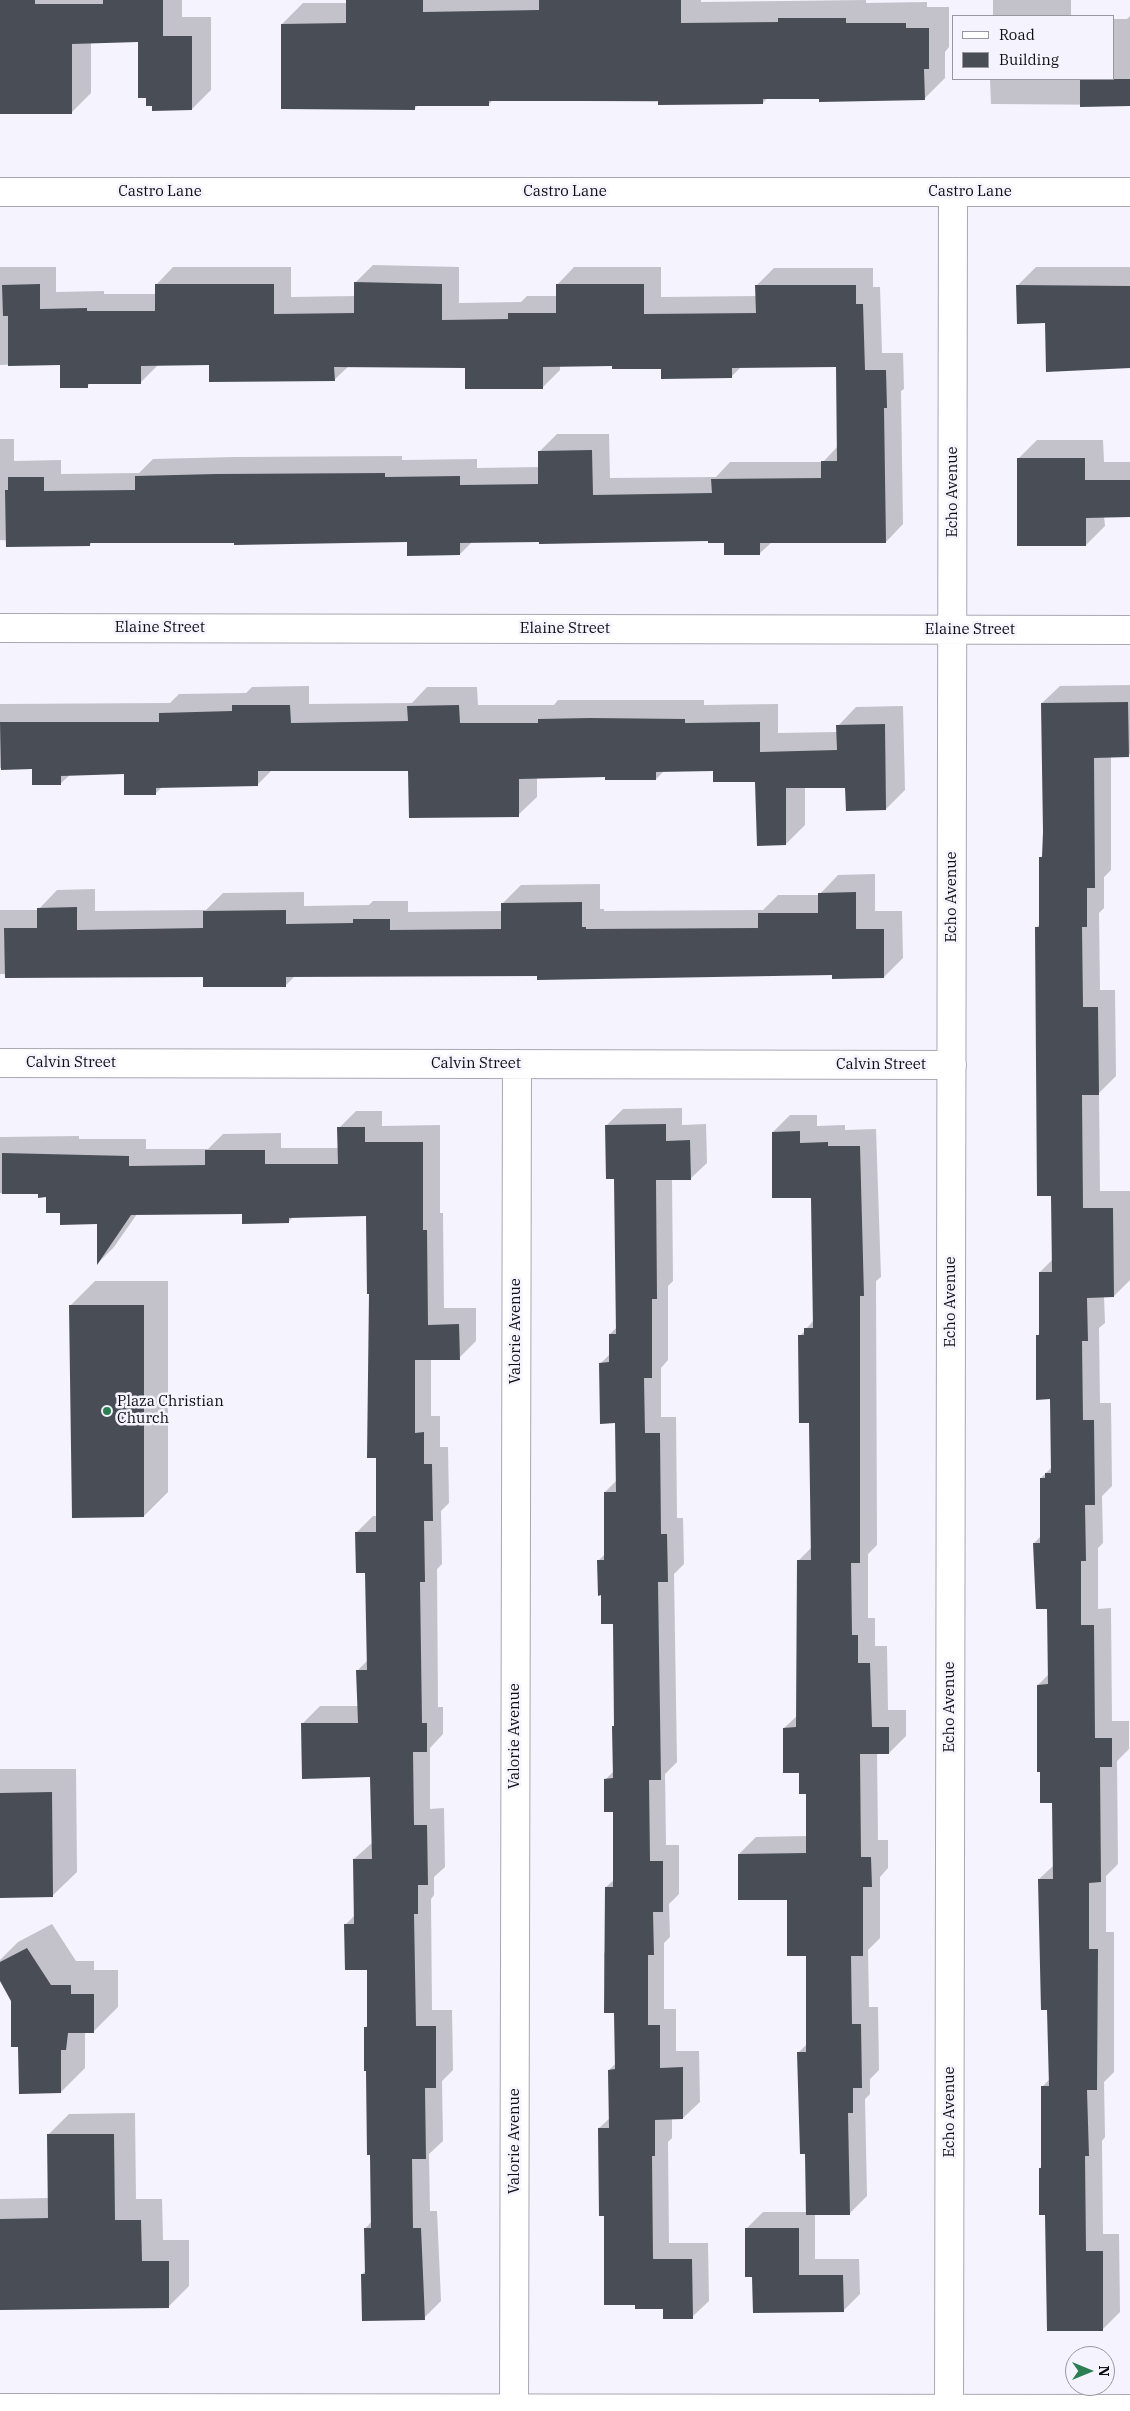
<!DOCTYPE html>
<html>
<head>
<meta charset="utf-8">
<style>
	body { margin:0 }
	#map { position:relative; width:1130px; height:2411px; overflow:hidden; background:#f4f3fe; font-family:"IBM Plex Serif",serif }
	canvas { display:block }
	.legend { position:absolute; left:952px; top:15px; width:162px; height:65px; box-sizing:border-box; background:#f4f3fe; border:1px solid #9897a0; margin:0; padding:6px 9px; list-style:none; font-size:15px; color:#0f0e12 }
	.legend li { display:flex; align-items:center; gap:10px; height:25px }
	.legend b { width:25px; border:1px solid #9897a0 }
	.north { position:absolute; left:1065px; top:2346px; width:50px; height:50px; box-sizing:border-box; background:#f4f3fe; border:1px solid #9897a0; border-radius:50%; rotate:90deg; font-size:14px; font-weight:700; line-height:20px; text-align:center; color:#0f0e12 }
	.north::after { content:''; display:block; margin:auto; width:18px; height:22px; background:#2c7f52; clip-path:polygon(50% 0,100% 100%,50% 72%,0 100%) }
</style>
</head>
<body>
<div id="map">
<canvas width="1130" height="2411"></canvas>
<ul class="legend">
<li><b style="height:6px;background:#fff"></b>Road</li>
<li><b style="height:14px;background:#494d56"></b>Building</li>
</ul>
<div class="north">N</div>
</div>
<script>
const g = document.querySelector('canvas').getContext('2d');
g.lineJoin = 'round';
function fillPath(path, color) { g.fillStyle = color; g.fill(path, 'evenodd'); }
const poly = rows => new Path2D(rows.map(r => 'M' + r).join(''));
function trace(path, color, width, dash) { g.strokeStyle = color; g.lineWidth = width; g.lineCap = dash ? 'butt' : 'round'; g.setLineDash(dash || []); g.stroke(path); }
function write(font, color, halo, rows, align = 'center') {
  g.font = font + ' "IBM Plex Serif",serif'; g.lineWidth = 5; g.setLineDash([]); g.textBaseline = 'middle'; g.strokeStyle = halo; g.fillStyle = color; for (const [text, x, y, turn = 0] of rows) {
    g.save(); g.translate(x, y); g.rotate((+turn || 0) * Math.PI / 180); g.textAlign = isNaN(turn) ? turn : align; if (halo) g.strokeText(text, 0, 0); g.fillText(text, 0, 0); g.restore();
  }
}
const shadow = poly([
	[0,0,182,0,182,17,211,17,211,90,192,109,153,104,147,96,139,41,91,42,91,93,72,112,0,114],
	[347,0,701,0,701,2,866,0,866,3,927,2,927,7,949,7,949,47,945,52,945,78,924,99,768,97,763,103,493,100,489,104,418,105,414,109,282,24,303,3,347,3],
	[993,0,1071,0,1071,16,993,16],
	[1130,16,1130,105,991,104,990,79,1114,79,1114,19,1127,19],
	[373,265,459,267,459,303,521,302,527,296,557,296,557,285,574,267,661,267,661,297,757,296,757,285,774,268,873,268,873,287,880,287,882,353,903,353,904,389,901,391,903,524,886,542,772,542,759,554,725,542,710,540,473,541,460,554,408,540,92,542,90,545,0,540,0,439,14,439,14,461,61,460,61,474,139,473,153,459,234,457,402,456,402,460,477,459,477,468,539,467,539,452,557,434,609,434,610,478,716,477,730,462,823,462,838,446,837,366,741,367,731,377,662,367,613,365,560,365,560,370,542,388,467,367,349,366,334,380,210,364,158,365,141,382,90,383,87,386,61,363,0,365,0,267,56,267,56,292,104,291,104,294,156,294,156,285,173,267,291,267,291,297,355,296,355,283],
	[1036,267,1130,267,1130,367,1047,371,1047,322,1017,286],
	[1037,440,1103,440,1104,462,1130,462,1130,516,1104,516,1105,526,1086,545,1018,459],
	[1130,685,1130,754,1111,756,1111,870,1104,877,1104,908,1099,913,1100,990,1115,990,1116,1076,1099,1093,1100,1191,1130,1191,1130,1280,1114,1296,1104,1296,1105,1323,1099,1328,1100,1403,1111,1403,1112,1486,1102,1496,1103,1543,1098,1548,1098,1609,1111,1608,1112,1721,1129,1721,1129,1749,1117,1761,1118,1864,1106,1876,1106,1932,1114,1932,1114,2072,1104,2082,1105,2137,1102,2141,1103,2234,1119,2234,1120,2312,1103,2329,1046,2213,1040,2168,1042,2167,1042,2087,1050,2079,1049,2008,1039,1879,1054,1865,1053,1802,1038,1685,1049,1674,1048,1608,1034,1543,1041,1536,1041,1478,1052,1467,1051,1398,1037,1336,1040,1333,1040,1272,1053,1259,1053,1195,1036,928,1040,924,1040,858,1044,854,1042,703,1060,686],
	[309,686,309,704,412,703,427,687,477,687,478,705,554,705,558,700,704,700,704,705,778,704,778,733,838,732,838,726,856,707,903,706,905,790,886,809,846,787,805,787,805,825,786,844,757,781,714,770,664,771,656,779,607,776,537,777,537,797,518,815,409,770,272,770,257,785,163,786,155,794,125,773,70,775,60,784,33,768,0,768,0,704,170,703,179,694,246,693,252,687],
	[875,874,875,911,902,911,903,958,884,977,833,974,295,976,286,985,205,975,0,974,0,910,38,910,57,890,95,889,95,911,206,910,223,893,304,892,304,906,369,905,373,901,408,901,408,912,502,911,502,904,521,885,600,884,600,909,604,909,604,911,763,910,778,895,819,895,838,875],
	[682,1108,682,1125,706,1124,707,1163,690,1179,672,1179,673,1281,668,1286,668,1360,661,1368,661,1417,676,1417,677,1518,683,1518,684,1564,674,1574,677,1762,665,1774,666,1845,679,1845,679,1894,669,1904,670,1937,664,1943,664,2009,676,2009,676,2051,699,2051,700,2102,683,2118,672,2118,672,2138,668,2142,669,2243,708,2243,709,2301,692,2317,664,2308,606,2215,599,2128,610,2118,609,2070,616,2063,615,2012,605,2012,604,1953,606,1951,606,1887,615,1879,614,1811,606,1779,614,1771,615,1623,602,1594,598,1561,605,1554,605,1492,617,1480,616,1422,601,1363,610,1354,610,1334,617,1327,615,1178,607,1125,623,1109],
	[356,1111,382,1111,382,1126,440,1125,440,1213,443,1213,444,1308,476,1308,476,1341,459,1358,431,1359,431,1416,440,1416,440,1447,448,1447,449,1503,441,1511,442,1564,437,1569,438,1707,443,1707,443,1734,430,1748,430,1809,444,1808,445,1867,434,1877,434,1895,431,1899,432,2010,452,2010,453,2070,442,2081,443,2141,429,2154,430,2211,437,2211,441,2301,424,2318,362,2274,366,2271,365,2229,372,2221,372,2154,365,2028,369,2024,368,1969,345,1925,355,1915,354,1859,373,1842,372,1776,303,1723,320,1706,358,1706,358,1670,368,1660,367,1572,356,1533,373,1516,378,1516,378,1457,367,1214,294,1216,288,1222,243,1213,137,1214,114,1247,99,1262,99,1223,61,1212,47,1196,40,1193,0,1193,0,1137,79,1136,79,1139,146,1139,146,1149,208,1149,223,1134,281,1133,281,1148,339,1148,339,1128],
	[790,1115,817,1115,817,1126,845,1125,845,1130,876,1129,881,1277,876,1281,877,1545,868,1554,868,1618,875,1618,875,1646,887,1646,888,1710,906,1710,906,1736,889,1753,877,1753,878,1840,888,1840,888,1868,880,1877,880,1938,868,1950,869,2007,878,2007,879,2070,870,2079,870,2094,865,2099,867,2196,849,2214,815,2214,815,2259,859,2259,860,2294,843,2311,754,2276,746,2229,763,2212,807,2212,807,2153,799,2052,807,2044,807,1954,788,1899,739,1854,756,1837,807,1836,807,1793,784,1728,798,1715,798,1561,812,1547,811,1422,800,1336,814,1320,813,1196,773,1132],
	[95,1281,168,1281,168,1492,144,1516,71,1305],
	[0,1769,76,1769,77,1872,52,1896,0,1896],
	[52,1924,76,1961,94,1961,94,1970,118,1970,118,2007,94,2031,85,2031,85,2068,61,2092,19,2046,12,2001,0,1979,0,1960,18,1942],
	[135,2113,136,2199,162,2199,163,2240,189,2240,189,2286,168,2307,0,2309,0,2199,49,2198,48,2135,69,2114]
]);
const building = poly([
	[0,0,35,0,35,4,103,4,103,0,163,0,163,36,192,36,192,110,152,111,152,106,146,106,146,98,138,98,138,42,72,44,72,114,0,114],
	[346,0,423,0,423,12,539,10,539,0,681,0,681,23,778,22,778,18,846,18,846,23,906,23,906,28,929,28,929,69,924,69,925,100,819,102,819,99,763,99,763,104,658,105,658,101,489,101,489,106,415,106,415,110,281,109,281,24,346,23],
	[1080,79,1130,79,1130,106,1080,107],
	[354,282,442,284,442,320,508,319,508,313,556,313,556,284,644,284,644,314,756,313,755,285,856,285,856,304,863,304,865,370,886,370,887,408,884,408,886,543,760,543,760,555,724,555,724,543,708,543,708,541,539,544,539,542,460,543,460,555,407,556,407,542,234,545,234,543,90,543,90,546,6,547,5,490,8,490,8,477,44,477,44,491,135,490,135,476,216,474,385,473,385,477,460,476,460,485,538,484,538,451,592,450,593,495,712,493,711,479,821,478,821,461,837,461,836,367,732,368,732,378,661,379,661,369,612,369,612,366,543,367,543,389,465,389,465,368,334,367,335,381,209,382,209,365,141,366,141,384,88,384,88,388,60,388,60,365,8,366,8,316,3,316,2,285,40,284,40,309,87,308,87,311,155,311,155,284,274,284,274,314,354,313],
	[1016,285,1130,286,1130,368,1046,372,1045,323,1017,324],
	[1017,458,1085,458,1085,480,1130,480,1130,517,1086,518,1086,546,1017,546],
	[1128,702,1129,757,1094,758,1095,888,1087,888,1087,927,1082,927,1083,1007,1098,1007,1099,1095,1082,1095,1083,1208,1113,1208,1114,1297,1087,1298,1088,1341,1082,1341,1083,1420,1094,1420,1095,1505,1085,1505,1086,1561,1081,1561,1081,1625,1094,1625,1095,1738,1112,1738,1112,1767,1100,1767,1101,1882,1089,1883,1089,1949,1098,1949,1097,2090,1087,2090,1089,2156,1085,2156,1086,2251,1103,2251,1103,2331,1047,2331,1045,2215,1039,2215,1039,2168,1041,2168,1041,2086,1049,2086,1047,2010,1041,2010,1038,1879,1053,1879,1052,1803,1040,1803,1040,1772,1037,1772,1037,1685,1048,1684,1047,1609,1036,1609,1033,1543,1040,1543,1040,1478,1045,1478,1045,1473,1051,1473,1050,1399,1036,1400,1036,1335,1039,1335,1039,1272,1052,1272,1051,1196,1037,1196,1035,927,1039,927,1039,857,1042,857,1043,832,1041,703],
	[232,705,290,705,291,723,408,721,407,706,459,705,460,723,538,723,538,719,590,718,685,719,685,723,760,722,760,752,837,750,836,725,885,724,886,810,846,811,845,788,786,788,786,845,757,846,755,782,713,782,713,771,656,772,656,780,605,780,605,777,519,779,519,817,409,818,408,771,258,771,258,786,156,788,156,795,124,795,124,774,61,776,61,785,32,785,32,769,1,770,0,722,159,722,159,713,232,711],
	[856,892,856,929,884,929,884,978,832,979,832,975,537,980,537,976,286,977,286,987,203,987,203,977,5,978,4,928,37,928,37,908,77,907,77,930,203,928,203,911,286,910,286,924,353,923,353,919,390,919,390,930,501,929,501,903,582,902,582,927,586,927,586,929,758,928,758,913,818,913,818,893],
	[666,1124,666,1141,690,1140,691,1180,656,1180,657,1299,652,1299,652,1378,644,1378,645,1433,660,1433,661,1534,667,1534,668,1582,658,1582,661,1780,649,1780,650,1861,663,1861,663,1912,653,1912,654,1955,648,1955,648,2025,660,2025,660,2068,683,2067,683,2119,655,2120,655,2156,652,2156,653,2259,692,2259,693,2319,663,2319,663,2309,635,2309,635,2305,604,2305,604,2216,599,2216,598,2128,609,2128,608,2070,615,2069,614,2013,604,2013,605,1887,613,1887,613,1812,604,1812,604,1779,613,1778,612,1726,614,1726,613,1624,601,1624,601,1595,598,1596,597,1560,604,1560,604,1492,616,1492,615,1423,600,1424,599,1363,609,1362,609,1334,616,1334,614,1179,606,1179,605,1125],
	[337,1127,365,1127,365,1142,423,1142,423,1230,427,1230,428,1325,459,1324,460,1360,415,1360,415,1433,424,1432,424,1464,432,1464,433,1521,424,1521,425,1582,420,1582,422,1723,427,1723,427,1752,413,1752,414,1825,427,1825,428,1885,418,1885,418,1914,414,1914,416,2026,436,2026,436,2088,425,2088,426,2159,412,2159,413,2228,421,2228,425,2320,362,2321,361,2274,365,2274,364,2228,371,2228,370,2155,367,2155,366,2071,364,2071,364,2027,367,2027,367,1970,345,1970,344,1924,354,1924,353,1859,372,1859,370,1777,302,1779,301,1723,358,1723,356,1670,367,1670,365,1573,356,1573,355,1532,376,1532,376,1458,367,1458,369,1294,367,1294,366,1216,289,1218,289,1223,242,1224,242,1214,131,1215,97,1265,97,1224,60,1225,60,1213,46,1213,46,1197,38,1198,38,1194,2,1194,2,1153,129,1156,129,1166,205,1165,205,1150,265,1150,265,1164,338,1164],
	[800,1131,800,1143,828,1142,828,1146,860,1146,864,1296,860,1296,860,1563,851,1563,852,1635,858,1635,858,1663,870,1663,872,1727,889,1727,889,1754,860,1754,861,1857,871,1857,872,1887,863,1887,863,1956,851,1956,852,2024,861,2024,862,2088,853,2088,853,2113,848,2113,850,2215,806,2215,805,2154,800,2154,797,2052,806,2052,806,1956,787,1956,787,1900,738,1900,738,1854,806,1853,806,1794,799,1794,799,1773,783,1773,783,1728,796,1727,797,1560,811,1560,809,1423,799,1423,798,1335,804,1335,804,1328,813,1328,811,1198,772,1198,772,1132],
	[69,1305,144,1305,144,1517,72,1518],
	[52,1792,53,1897,0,1898,0,1793],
	[27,1948,51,1985,71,1985,71,1994,94,1994,94,2033,68,2033,66,2050,61,2050,61,2093,19,2094,18,2047,11,2047,11,2001,0,1981,0,1962],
	[47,2134,114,2134,115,2220,141,2220,142,2261,169,2261,169,2308,0,2310,0,2219,48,2218],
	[745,2228,799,2228,799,2275,843,2275,844,2312,753,2313,752,2277,745,2277]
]);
const street = poly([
	[0,192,1130,192],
	[0,628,1130,630],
	[0,1063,952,1065],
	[514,2408,517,1064],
	[949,2411,953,192]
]);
const secondary = poly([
	[0,2408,1130,2409]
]);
const markers = [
	[107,1411,5,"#2c7f52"]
];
const streetNames = [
	["Castro Lane",160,192],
	["Castro Lane",565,192],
	["Castro Lane",970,192],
	["Echo Avenue",953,492,-90],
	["Elaine Street",160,628],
	["Elaine Street",565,629],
	["Elaine Street",970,630],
	["Echo Avenue",952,897,-90],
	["Calvin Street",71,1063],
	["Calvin Street",476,1064],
	["Calvin Street",881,1065],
	["Echo Avenue",951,1302,-90],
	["Valorie Avenue",516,1331,-90],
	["Echo Avenue",950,1707,-90],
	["Valorie Avenue",515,1736,-90],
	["Echo Avenue",950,2112,-90],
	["Valorie Avenue",515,2141,-90]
];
const poiNames = [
	["Plaza Christian",117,1402],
	["Church",117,1419]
];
fillPath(shadow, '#0003');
fillPath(building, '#494d56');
trace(street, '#a8a8b2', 30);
trace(secondary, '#a8a8b2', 30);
trace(street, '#fff', 28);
trace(secondary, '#fff', 28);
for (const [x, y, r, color] of markers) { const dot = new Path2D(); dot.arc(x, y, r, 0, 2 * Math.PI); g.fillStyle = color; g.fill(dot); trace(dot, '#f4f3fe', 2); }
write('15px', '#0f0e12', '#f4f3fe', streetNames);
write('15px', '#0f0e12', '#f4f3fe', poiNames, 'left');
</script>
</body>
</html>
